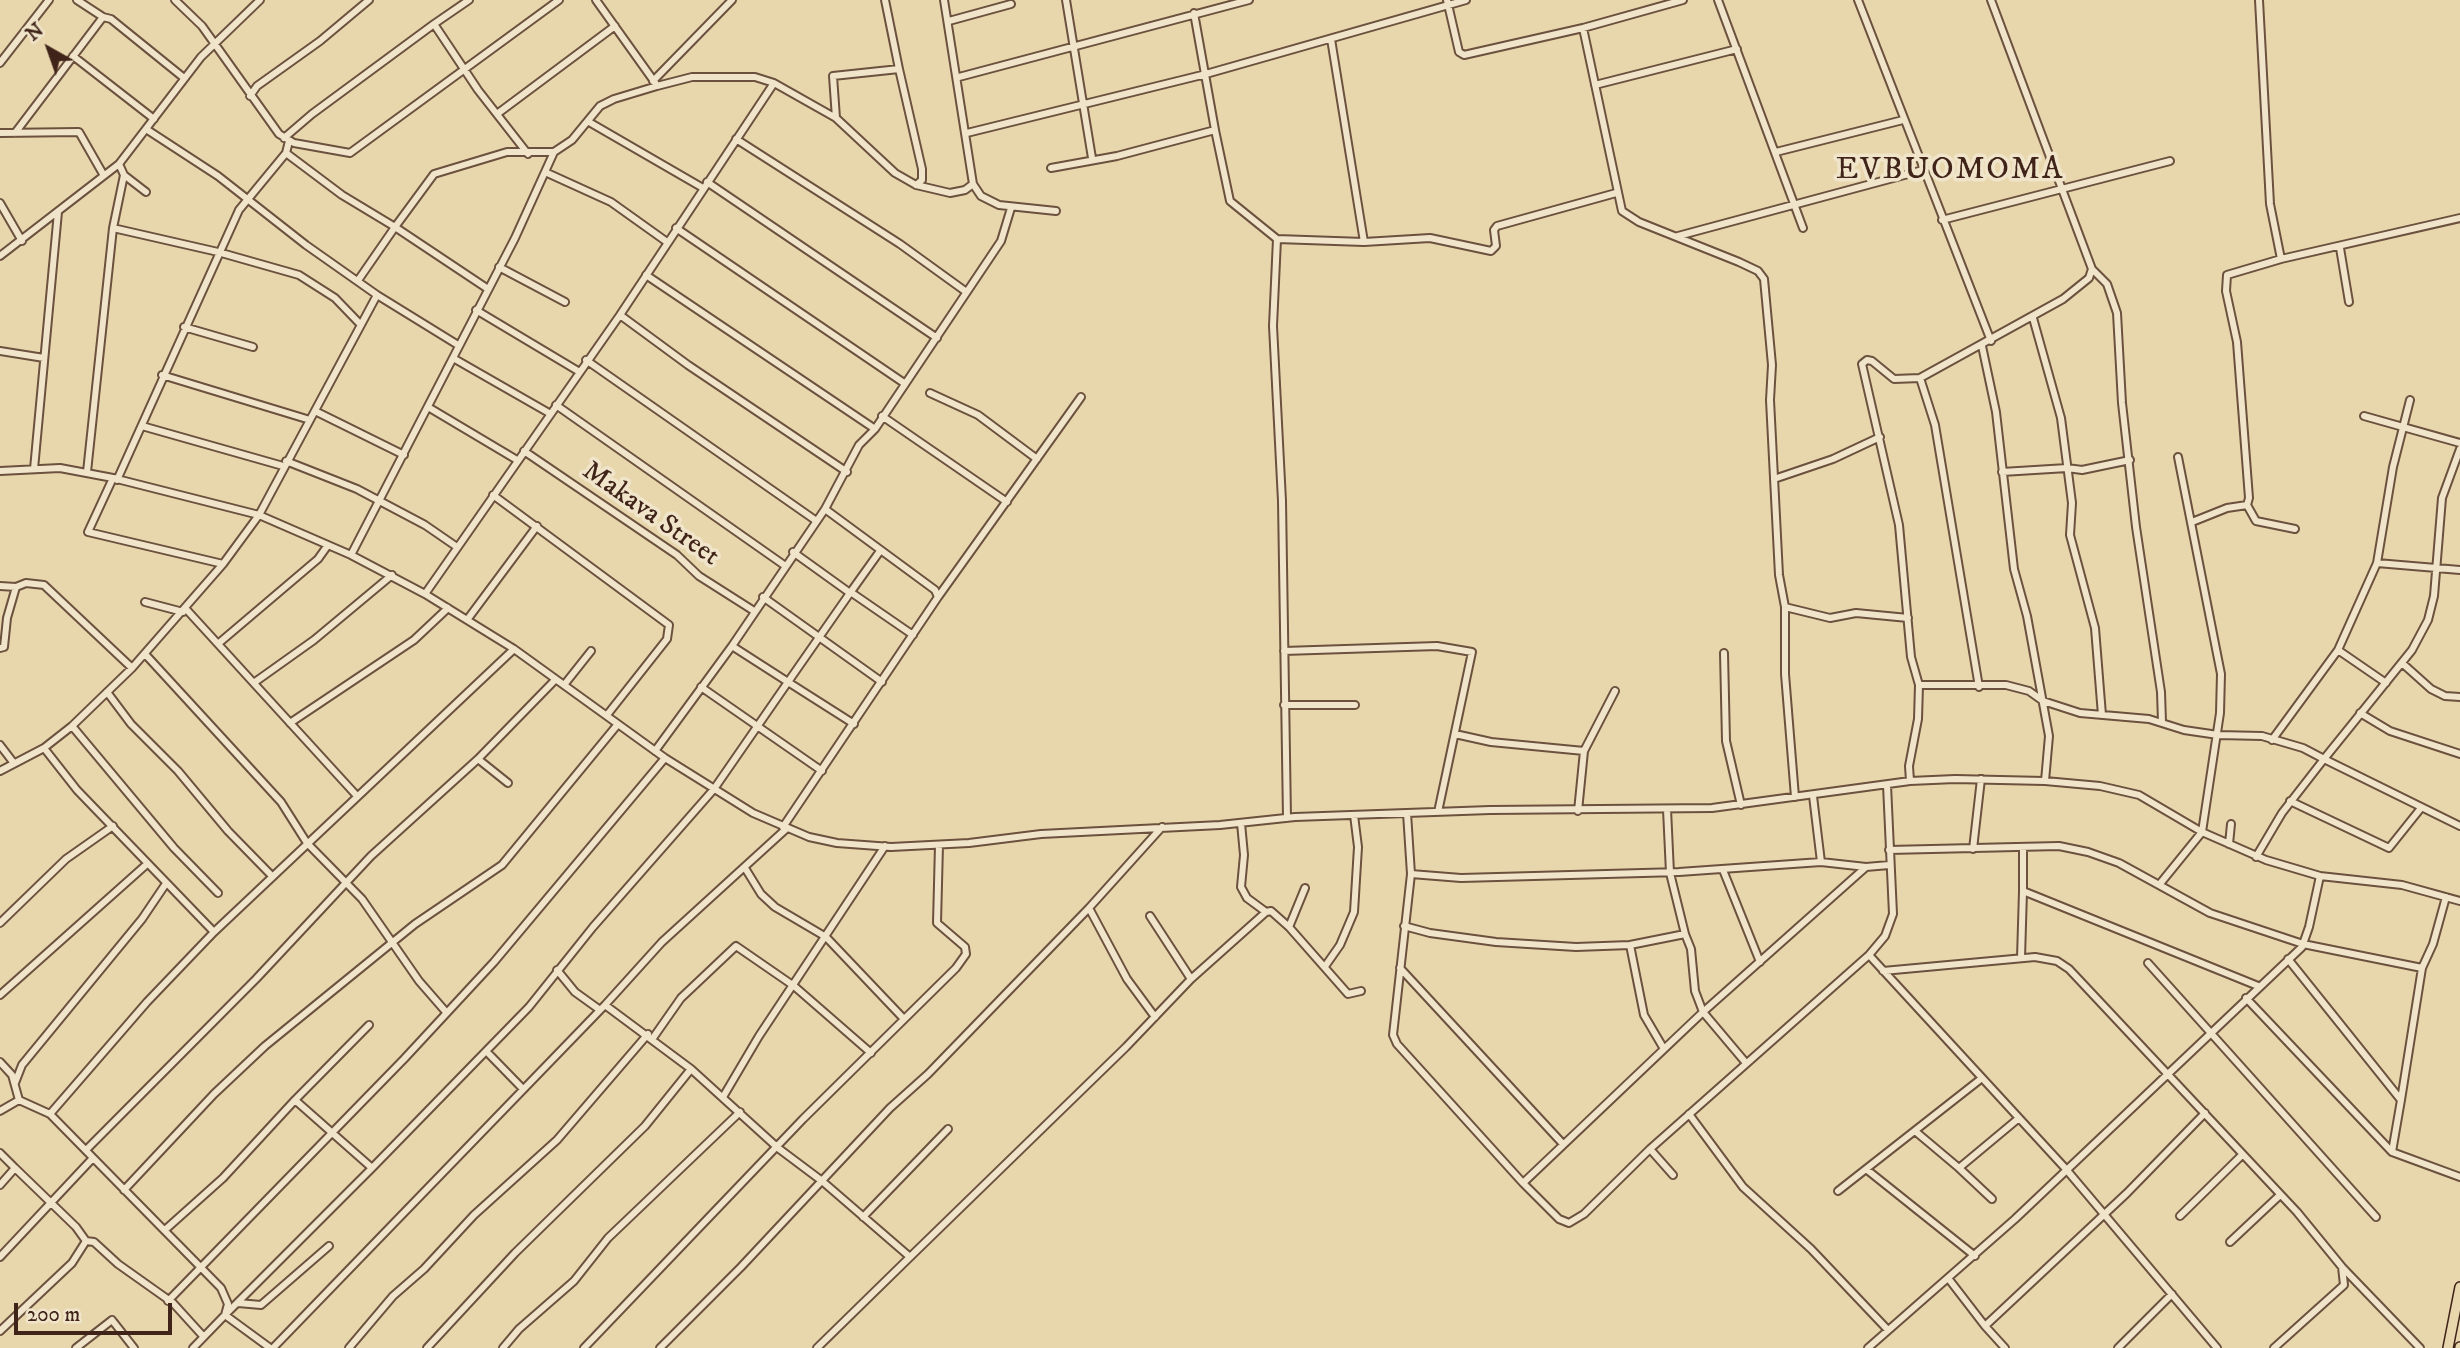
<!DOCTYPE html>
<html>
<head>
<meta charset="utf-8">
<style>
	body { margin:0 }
	#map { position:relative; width:2460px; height:1348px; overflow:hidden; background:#e8d7ad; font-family:"IM FELL DW Pica",serif }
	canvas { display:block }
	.north { position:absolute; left:14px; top:14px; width:70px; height:70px; -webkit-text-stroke:5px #f0e5ca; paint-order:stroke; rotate:320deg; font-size:19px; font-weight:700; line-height:28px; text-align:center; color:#412419 }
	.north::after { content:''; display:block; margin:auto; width:24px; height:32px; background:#412419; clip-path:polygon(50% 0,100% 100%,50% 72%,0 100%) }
	.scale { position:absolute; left:14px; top:1303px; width:158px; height:32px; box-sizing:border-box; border:4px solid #412419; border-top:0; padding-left:9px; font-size:21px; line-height:24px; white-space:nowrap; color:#412419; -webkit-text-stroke:5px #f0e5ca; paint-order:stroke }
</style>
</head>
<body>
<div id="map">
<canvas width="2460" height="1348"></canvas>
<div class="north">N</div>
<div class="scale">200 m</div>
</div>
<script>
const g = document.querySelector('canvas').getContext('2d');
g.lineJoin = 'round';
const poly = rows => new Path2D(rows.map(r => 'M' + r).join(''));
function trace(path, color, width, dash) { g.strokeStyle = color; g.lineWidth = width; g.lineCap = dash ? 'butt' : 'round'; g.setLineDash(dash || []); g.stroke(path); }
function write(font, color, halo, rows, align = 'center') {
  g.font = font + ' "IM FELL DW Pica",serif'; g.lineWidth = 7; g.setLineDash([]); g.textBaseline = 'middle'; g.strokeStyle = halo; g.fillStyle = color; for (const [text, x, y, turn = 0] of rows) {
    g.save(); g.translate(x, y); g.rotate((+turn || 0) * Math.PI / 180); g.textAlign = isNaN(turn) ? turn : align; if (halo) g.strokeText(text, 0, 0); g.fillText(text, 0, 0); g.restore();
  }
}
const minor = poly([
	[77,0,103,17],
	[175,0,202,26,279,134,294,143,350,153,559,0],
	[596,0,656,84],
	[885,0,899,69],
	[1066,0,1092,158],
	[1447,0,1459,52,1464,55,1583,28,1683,0],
	[1718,0,1803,228],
	[1858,0,1991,341],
	[2259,0,2270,204,2281,259],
	[949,21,1011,4],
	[434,24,469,0],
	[1583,28,1622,211,1639,222,1739,262,1758,271,1764,279,1772,365,1770,400,1779,575,1785,607,1785,674,1795,797],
	[73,56,154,119],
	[0,63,49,0],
	[959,77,1249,0],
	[653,81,732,0],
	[1595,85,1737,49],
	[250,96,257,86,320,41,369,0],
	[497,114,615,26],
	[836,118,833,76,899,69,922,169,922,180,916,185],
	[589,122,703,188],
	[146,129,218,176,306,245,377,295,458,345],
	[1215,130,1230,201,1277,239,1273,326,1282,501,1287,818],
	[0,133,79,132,103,174],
	[15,133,103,17,111,19,184,78],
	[967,133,1206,74,1466,0],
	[284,138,312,114,434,24,478,90,528,154],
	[736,139,900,244,965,291],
	[1776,152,1903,120],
	[286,153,342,195,395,227,359,279],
	[1051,168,1117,156,1215,130,1194,13],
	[545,172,611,202,667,242],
	[124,175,146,192],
	[707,182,937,338],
	[973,184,981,196,999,205,1056,211],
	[0,203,22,241],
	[1942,220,2170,161],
	[113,228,218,252,299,275,335,298,361,325],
	[676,228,904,383],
	[1678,236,1923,170],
	[1277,239,1364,242,1331,39],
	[1364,242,1430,238,1491,251,1496,246,1494,230,1497,226,1616,193],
	[2340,248,2349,302],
	[0,256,119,164,201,57,260,0],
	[499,267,565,302],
	[2092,269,2107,284,2117,313,2122,403,2136,527,2161,692,2162,722],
	[646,275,875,429],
	[488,289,395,227,434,174,507,152,554,152,572,140,600,106,614,99,657,86,692,77,755,77,774,83],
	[476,310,578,371],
	[620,315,688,365,847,472],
	[2033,318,2061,418,2072,503,2070,535,2095,628,2102,715],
	[184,327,253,347],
	[1982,346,1996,412,2014,569,2027,616,2049,736,2045,781],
	[0,351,44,358],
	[453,358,549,413],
	[586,360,815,520],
	[162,375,310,420],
	[1920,378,1935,425,1979,687],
	[930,393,978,415,1037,459],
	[556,405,784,565],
	[428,407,517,460],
	[315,411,404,455],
	[882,416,1007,502],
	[2364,416,2460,443],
	[142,426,283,466],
	[2460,449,2442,498,2434,596,2428,620,2412,650,2324,759,2460,826],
	[524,451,677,555,699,576,754,611],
	[286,461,357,489,425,525,457,547],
	[34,469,58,212],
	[0,471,60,468,113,478,259,515,351,555,425,594,514,649,665,758,753,813,809,837,837,843,891,847,969,843,1041,834,1220,825,1295,817,1490,810,1712,808,1910,781,1955,779,2045,781,2100,786,2139,795,2202,832,2266,860,2320,876,2402,885,2460,901],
	[87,472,113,228,124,175,119,164],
	[2002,472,2067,468,2082,470,2130,460],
	[113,478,88,532,223,564],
	[1774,479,1833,459,1880,437],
	[117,480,239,210,286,153,289,141],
	[493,495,669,625,667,639,607,715],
	[2247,505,2256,521,2295,529],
	[2192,522,2227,508,2247,505,2249,498,2237,342,2226,291,2227,275,2281,259,2460,218],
	[793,552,850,593,880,551],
	[351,555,515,238,554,152],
	[2377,563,2460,570],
	[0,586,16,587,26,583,44,585,132,668],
	[850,593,788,682,854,724],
	[852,593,913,635],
	[425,594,620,315,774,83,836,118,895,173,916,185,950,193,965,190,973,184,944,0],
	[763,597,882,682],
	[938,597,1081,397],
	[145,602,183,612],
	[1785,607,1830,618,1856,613,1908,618],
	[186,609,357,796],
	[467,620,537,526],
	[219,643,318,559,328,545],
	[0,648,4,647,7,618,16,587],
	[2338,650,2386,683],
	[1284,651,1437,646,1472,652,1438,812],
	[1724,653,1726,741,1741,805],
	[145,654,281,802,307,843,362,899,419,981,446,1012],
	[2402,663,2431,689,2445,696,2460,697],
	[255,682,314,640,392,575],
	[564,685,591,651],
	[1919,685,2006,685,2029,691,2043,701,2080,713,2149,719,2184,730,2218,735,2262,736,2303,748,2324,759,2282,813,2256,857],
	[701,687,822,771],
	[107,692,131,724,178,771,228,831,272,876],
	[1284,705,1355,705],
	[2360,713,2390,731,2460,754],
	[290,723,414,640,448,608],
	[72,726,174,848,218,893],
	[1455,734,1491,742,1584,751],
	[2272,740,2338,650,2377,563,2393,467,2410,400],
	[0,745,13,762],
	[44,748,77,790,214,932],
	[655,751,732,646,825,509,859,445,875,429,1001,241,1011,208],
	[478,759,508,783],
	[0,771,44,748,72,726,132,668,223,564,259,515,377,295],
	[1910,781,1909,766,1918,719,1919,685,1911,657,1899,525,1862,364,1867,360,1872,361,1894,379,1920,378,2063,299,2089,278,2092,269,1991,0],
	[1813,796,1821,862],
	[2290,801,2389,848,2421,808],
	[1578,811,1584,751,1615,691],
	[1407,813,1411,874,1393,1035,1397,1044,1523,1183,1559,1219,1569,1223,1584,1214,1650,1149,1869,955,1885,936,1893,914,1887,785],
	[1241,823,1244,855,1241,887,1247,898,1266,912],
	[783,827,938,597,935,590,825,509],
	[2229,844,2231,824],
	[2023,847,2023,891,2258,986],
	[1973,849,1981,779],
	[1889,850,2059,846,2088,852,2119,863,2210,913,2303,944,2422,968,2433,944,2446,897],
	[745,868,761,894,775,907,826,937,903,1018],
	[1723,870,1760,962],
	[1411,874,1461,878,1679,872,1821,862,1866,867],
	[2159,885,2202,832,2220,713,2221,674,2178,457],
	[1150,916,1191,979],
	[0,923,66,859,113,826],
	[1404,926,1430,933,1496,942,1576,947,1630,945,1685,934,1670,873,1667,809],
	[1289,927,1305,888],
	[1685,934,1691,949,1695,991,1703,1012,1746,1063],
	[1630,945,1644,1015,1664,1049],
	[1869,955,2065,1168,2217,1348],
	[2021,958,2023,891],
	[2148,963,2376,1217],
	[1326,965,1340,945,1354,912,1358,847,1354,815],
	[1400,968,1563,1144],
	[557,970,575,992,600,1010],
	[1883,971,2035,957,2057,961,2069,969,2297,1212,2342,1267,2344,1285,2274,1348],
	[0,995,147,864],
	[2246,998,2392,1152,2401,1100,2288,959],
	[605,1005,662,942,786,829],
	[1155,1017,1127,979,1089,908,1162,827],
	[369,1025,295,1100,372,1168,529,1007,593,927,714,789,788,682,732,646],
	[653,1038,681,998,736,946,794,986,871,1053],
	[487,1052,523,1089],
	[0,1062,12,1075,19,1100,0,1111],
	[15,1083,22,1065,142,919,165,885],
	[723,1097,759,1036,885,846],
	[19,1100,50,1114,221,1288,228,1304,225,1315,193,1348],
	[2401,1100,2422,968],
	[50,1114,147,1002,214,932,514,649],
	[1689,1114,1743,1187,1811,1249,1887,1329],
	[1915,1131,1959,1168,2019,1118],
	[1650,1149,1673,1175],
	[86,1150,256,979,371,856,478,759,555,680],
	[2392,1152,2460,1177],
	[0,1153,15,1168,0,1185],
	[1959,1168,1992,1199],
	[1523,1183,1703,1012,1866,867,1889,865],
	[124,1190,214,1094,265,1046,415,924,502,865,618,724],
	[1838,1191,1866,1169],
	[2180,1216,2242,1155],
	[863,1217,948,1129],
	[166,1229,223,1178,295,1100],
	[86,1241,94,1242,118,1264,173,1303,203,1336],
	[2230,1242,2280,1195],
	[1975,1256,1866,1169,1982,1078],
	[0,1257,92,1159],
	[2342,1267,2420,1348],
	[1948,1278,1985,1326,2127,1193,2205,1113],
	[168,1301,404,1059,494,962,665,758],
	[238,1303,261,1305,329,1246],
	[1985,1326,2005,1348],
	[0,1331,72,1263,86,1241,76,1227,15,1168],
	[76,1348,112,1320,134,1348],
	[270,1348,225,1315,372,1168],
	[273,1348,605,1005,691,1069,778,1148,822,1181,910,1257,1126,1047,1191,979,1266,912,1271,911,1289,927,1348,994,1361,991],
	[349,1348,393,1296,424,1269,474,1215,557,1140,648,1034],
	[427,1348,515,1253,645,1126,691,1069],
	[503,1348,519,1329,574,1281,608,1238,740,1112],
	[584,1348,803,1119,956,968,966,954,965,947,937,923,939,845],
	[660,1348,741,1267,890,1108,928,1074,1089,908],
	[817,1348,910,1257],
	[1868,1348,2015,1219,2302,947,2309,927,2320,876],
	[2118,1348,2172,1294]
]);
const highway = poly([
	[2448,1348,2460,1287],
	[2460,1348,2460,1347]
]);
const streetNames = [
	["Makava Street",650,515,35]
];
const quarterNames = [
	["EVBUOMOMA",1950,171]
];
trace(minor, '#6b513e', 10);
trace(highway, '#412419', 12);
trace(minor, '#f0e5ca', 6);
trace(highway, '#e8d7ad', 9);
write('28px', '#412419', '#f0e5ca', streetNames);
g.letterSpacing = '2px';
write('32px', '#412419', '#f0e5ca', quarterNames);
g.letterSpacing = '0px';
</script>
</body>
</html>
